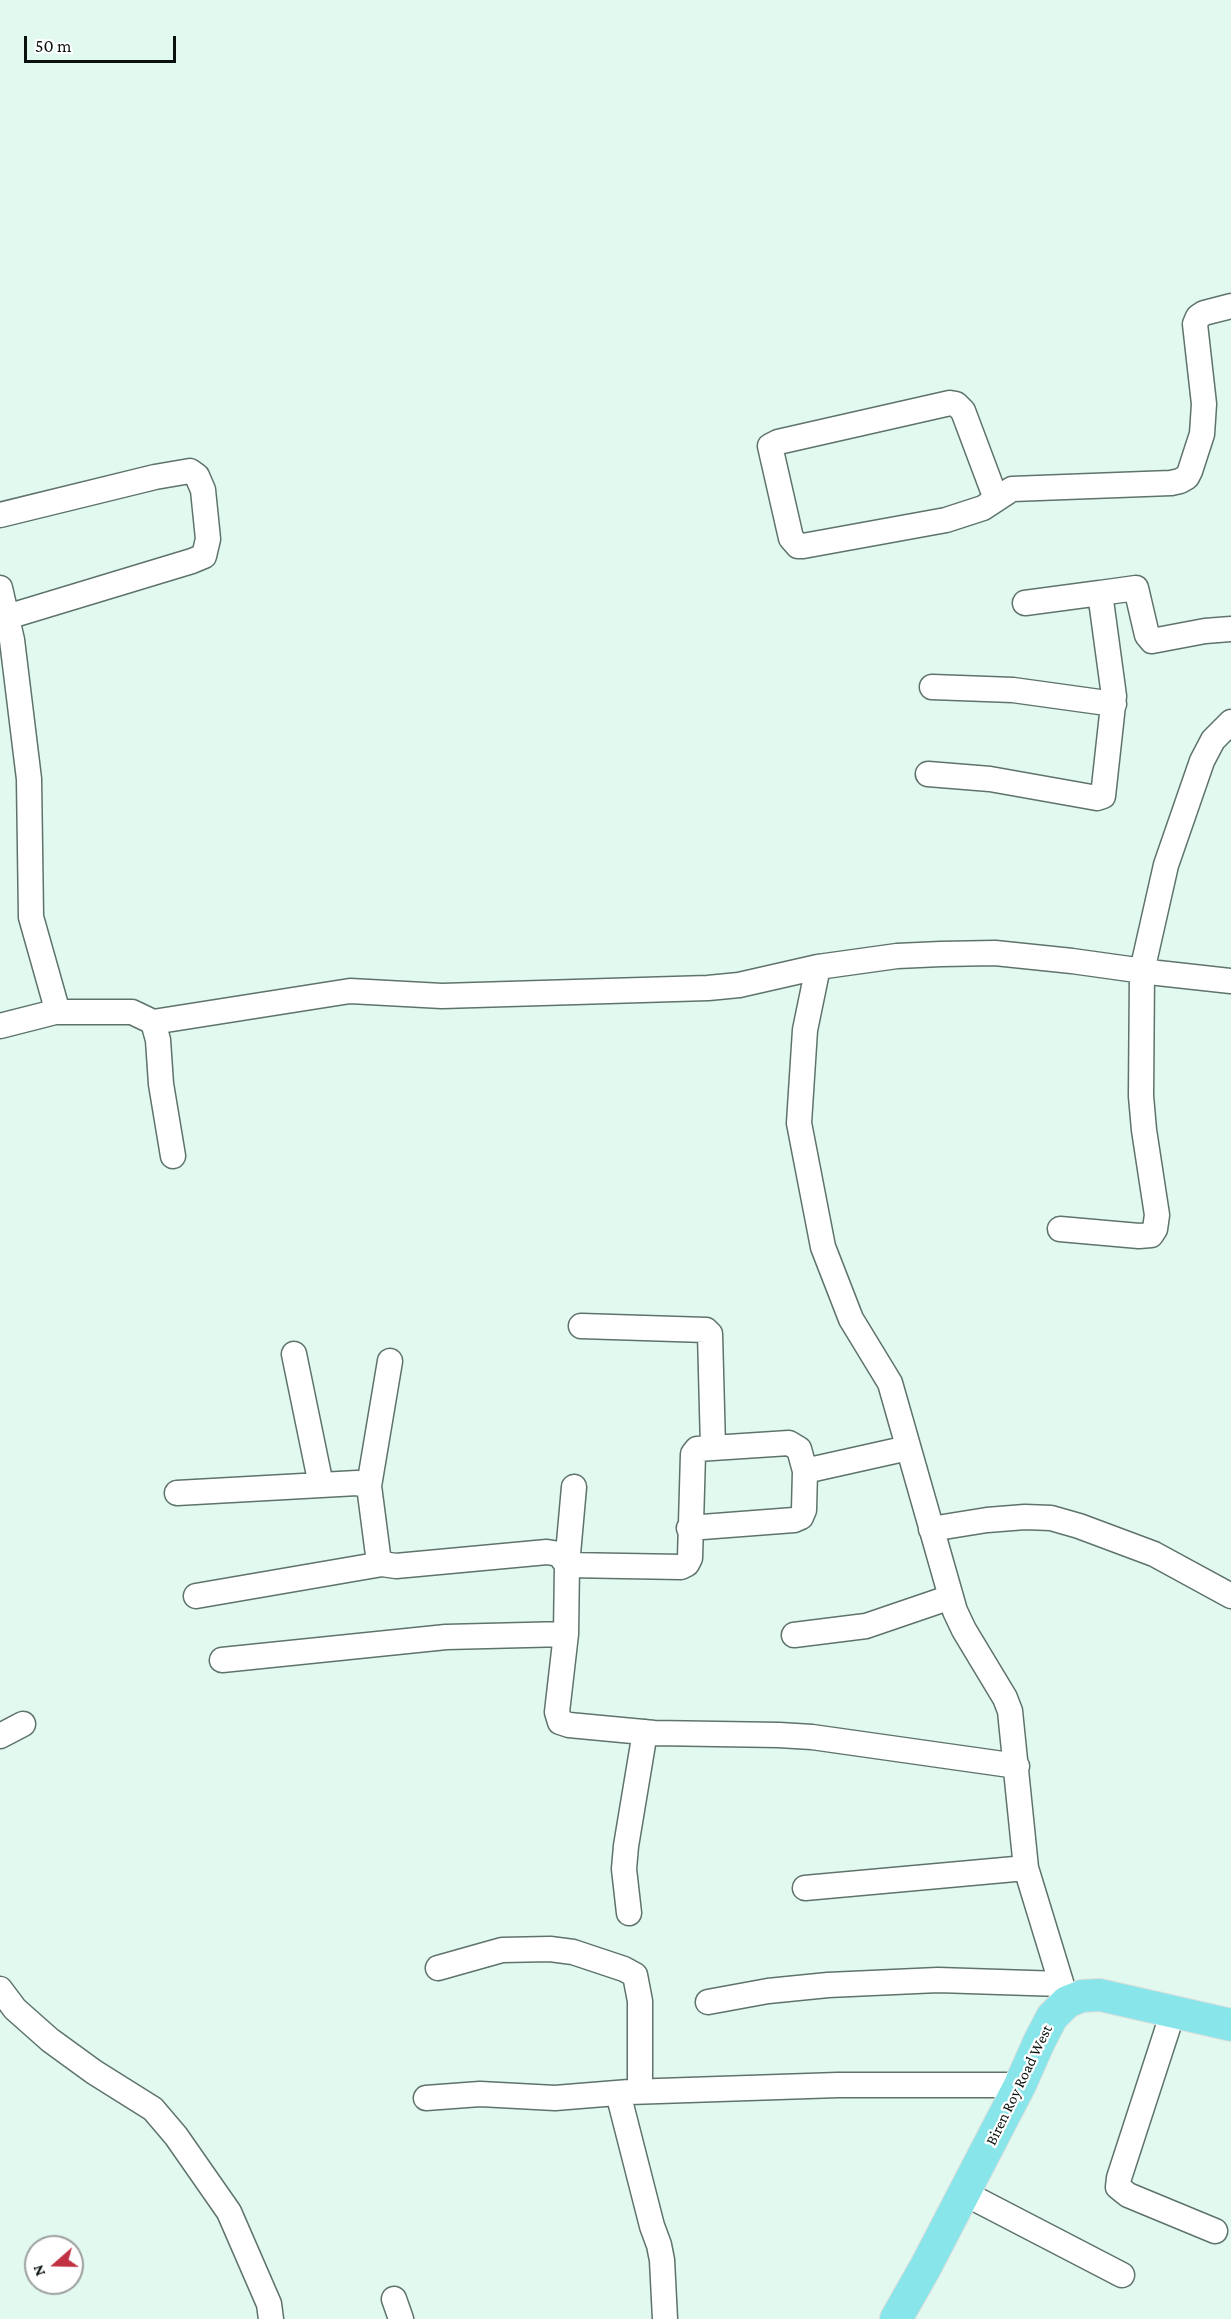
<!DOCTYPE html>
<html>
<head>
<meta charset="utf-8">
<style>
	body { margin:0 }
	#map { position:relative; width:1231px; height:2319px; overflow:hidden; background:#e1f9ef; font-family:"Crimson Pro",serif }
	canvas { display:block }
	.north { position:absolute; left:24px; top:2235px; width:60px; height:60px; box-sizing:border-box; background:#fff; border:2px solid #9da09f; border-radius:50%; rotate:250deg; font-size:16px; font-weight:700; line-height:24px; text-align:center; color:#09120f }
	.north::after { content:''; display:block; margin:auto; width:21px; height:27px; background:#c13143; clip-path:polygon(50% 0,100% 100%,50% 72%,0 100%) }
	.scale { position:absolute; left:24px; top:36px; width:152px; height:27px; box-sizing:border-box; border:3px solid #09120f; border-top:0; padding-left:8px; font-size:18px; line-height:21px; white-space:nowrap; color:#09120f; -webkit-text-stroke:4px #fff; paint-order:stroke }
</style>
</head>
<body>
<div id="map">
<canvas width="1231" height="2319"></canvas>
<div class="north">N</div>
<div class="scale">50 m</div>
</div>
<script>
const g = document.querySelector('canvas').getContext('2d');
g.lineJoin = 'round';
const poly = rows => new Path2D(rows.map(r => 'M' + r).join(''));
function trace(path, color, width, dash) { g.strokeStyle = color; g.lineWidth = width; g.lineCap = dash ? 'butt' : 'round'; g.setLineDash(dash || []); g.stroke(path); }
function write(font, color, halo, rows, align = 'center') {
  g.font = font + ' "Crimson Pro",serif'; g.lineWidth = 4.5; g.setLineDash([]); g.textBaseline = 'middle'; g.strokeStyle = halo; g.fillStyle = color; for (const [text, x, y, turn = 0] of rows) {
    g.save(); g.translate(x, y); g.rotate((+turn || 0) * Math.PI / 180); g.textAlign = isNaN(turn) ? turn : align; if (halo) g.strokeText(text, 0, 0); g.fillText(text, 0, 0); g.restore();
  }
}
const minor = poly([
	[996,499,963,411,956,404,950,403,778,442,770,446,791,538,798,546,803,546,946,520,983,508,1012,489,1171,483,1180,481,1187,477,1190,471,1202,434,1204,404,1195,324,1198,317,1204,313,1231,306],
	[0,515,155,477,190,471,197,476,203,490,208,539,204,556,192,561,7,617],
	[0,588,12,640,29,779,31,917,55,1002,55,1012,0,1026],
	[1025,603,1100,593],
	[932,687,1013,690,1114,704],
	[928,774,990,779,1097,798,1103,796,1114,696,1100,593,1136,588,1147,635,1152,641,1205,631,1231,629],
	[818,967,805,1030,799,1123,823,1247,851,1319,890,1383,955,1611,964,1630,1005,1698,1010,1711,1026,1868,1067,2002],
	[55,1012,132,1012,153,1022,158,1040,161,1084,173,1156],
	[153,1022,350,991,442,996,708,988,739,985,818,967,897,956,941,954,995,953,1072,961,1158,973,1231,981],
	[1060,1229,1139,1236,1151,1235,1155,1229,1157,1215,1144,1130,1141,1096,1142,971,1166,865,1202,761,1213,740,1231,722],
	[581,1326,706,1330,710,1334,713,1447],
	[294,1354,321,1485],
	[369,1486,390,1361],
	[574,1487,567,1565,681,1567,687,1564,690,1558,693,1454,697,1449,789,1443,799,1449,805,1471],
	[177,1493,357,1483,369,1486,378,1555,382,1564,396,1566,547,1552,559,1554,567,1565,566,1634,557,1712,560,1722,569,1725,654,1733,779,1735,812,1737,1017,1766],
	[689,1528,794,1520,801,1517,804,1510,805,1471,908,1448],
	[931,1529,987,1520,1025,1517,1051,1518,1079,1526,1154,1554,1231,1596],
	[196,1596,382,1564],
	[794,1635,866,1626,951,1597],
	[222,1660,446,1637,566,1634],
	[0,1736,23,1724],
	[805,1888,1026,1868],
	[629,1913,624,1869,626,1846,645,1732],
	[438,1968,502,1950,550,1949,573,1952,624,1969,635,1975,640,2001,640,2091],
	[0,1989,15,2009,50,2040,94,2072,153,2109,176,2136,229,2212,269,2304,271,2319],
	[708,2002,768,1991,828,1985,938,1980,1061,1984],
	[1173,2012,1119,2178,1118,2187,1128,2195,1215,2231],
	[618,2093,652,2226,659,2245,662,2260,665,2319],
	[426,2098,480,2094,555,2098,629,2092,838,2085,1020,2085],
	[964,2193,1122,2275],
	[394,2299,401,2319]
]);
const major = poly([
	[896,2319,925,2268,1020,2085,1039,2042,1052,2017,1067,2002,1082,1996,1100,1995,1231,2025]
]);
const streetNames = [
	["Biren Roy Road West",1019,2085,-64]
];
trace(minor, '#5e736b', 27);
trace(major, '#dddedd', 34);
trace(minor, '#fff', 24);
trace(major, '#88e6eb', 32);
write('16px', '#09120f', '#fff', streetNames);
</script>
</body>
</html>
